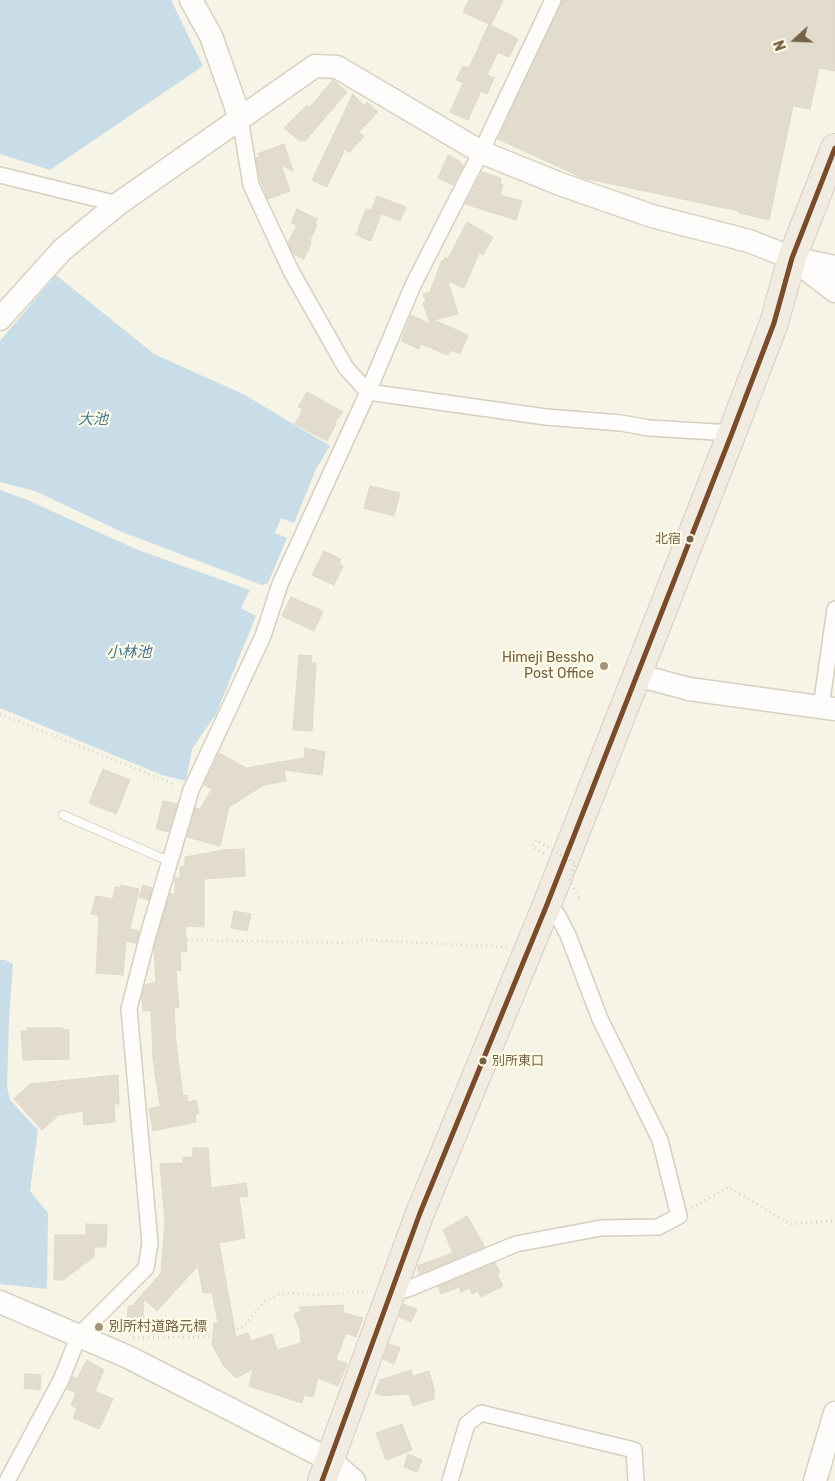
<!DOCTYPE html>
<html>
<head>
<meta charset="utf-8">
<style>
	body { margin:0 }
	#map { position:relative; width:835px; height:1481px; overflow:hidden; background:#f6f4e6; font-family:Rubik,sans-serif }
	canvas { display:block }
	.north { position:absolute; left:770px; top:15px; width:50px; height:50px; -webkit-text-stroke:4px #fffbe6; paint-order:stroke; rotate:250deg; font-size:14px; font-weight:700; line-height:20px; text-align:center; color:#746146 }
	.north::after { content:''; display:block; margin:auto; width:18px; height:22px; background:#746146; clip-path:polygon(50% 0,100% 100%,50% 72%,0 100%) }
</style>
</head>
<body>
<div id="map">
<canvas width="835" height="1481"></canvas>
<div class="north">N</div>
</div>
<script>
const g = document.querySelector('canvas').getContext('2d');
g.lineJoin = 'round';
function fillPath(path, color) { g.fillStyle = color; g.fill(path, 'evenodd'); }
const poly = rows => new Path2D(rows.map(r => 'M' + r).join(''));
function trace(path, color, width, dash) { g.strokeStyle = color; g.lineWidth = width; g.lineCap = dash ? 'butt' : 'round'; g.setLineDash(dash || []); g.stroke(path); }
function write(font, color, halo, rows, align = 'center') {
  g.font = font + ' Rubik,"Noto Sans JP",sans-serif'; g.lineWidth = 4.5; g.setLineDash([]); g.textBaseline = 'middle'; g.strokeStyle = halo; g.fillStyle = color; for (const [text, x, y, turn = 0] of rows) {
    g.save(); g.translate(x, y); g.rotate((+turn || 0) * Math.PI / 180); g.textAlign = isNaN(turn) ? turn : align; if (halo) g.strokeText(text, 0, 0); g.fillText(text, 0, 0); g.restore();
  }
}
const water = poly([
	[0,0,171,0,203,66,50,170,0,154],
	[56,275,154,354,245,395,330,446,316,469,294,523,281,518,275,533,287,538,268,583,262,585,122,532,35,491,0,482,0,341],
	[0,490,25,499,138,550,250,590,241,608,256,616,216,714,192,749,186,781,162,775,0,708],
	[0,960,5,960,13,964,9,1019,7,1087,10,1100,38,1130,30,1191,48,1213,47,1289,0,1284]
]);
const building = poly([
	[469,0,503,0,491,25,518,39,509,57,498,52,487,75,494,78,487,94,481,91,468,120,450,112,463,83,456,80,463,66,468,68,471,64,489,24,463,12,469,0],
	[562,0,835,0,835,71,819,68,810,109,793,106,769,220,739,213,739,211,583,178,498,139,562,0],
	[333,80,347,92,305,141,300,141,284,128,307,105,310,107,333,80],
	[353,94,364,106,367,102,378,112,359,132,364,136,349,153,345,149,327,187,312,180,353,94],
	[284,144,293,171,281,165,290,191,268,199,260,179,256,158,262,156,257,154,284,144],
	[448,155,461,162,460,164,464,165,453,185,438,178,448,155],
	[482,172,501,178,500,184,503,185,500,195,522,201,516,220,465,204,482,172],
	[377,196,406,207,400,221,371,210,377,196],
	[297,209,317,219,315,224,317,225,310,240,311,243,304,259,293,254,288,243,297,225,291,223,297,209],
	[366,209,381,214,371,241,356,235,366,209],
	[467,222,493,237,483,255,479,253,464,288,448,281,458,314,434,320,468,335,460,354,450,350,448,355,421,344,419,349,401,341,411,315,430,324,423,303,426,302,423,294,430,292,442,260,443,262,445,257,448,259,467,222],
	[307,392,343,412,334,423,336,424,327,441,295,424,303,409,298,407,307,392],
	[370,486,400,493,394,516,364,508,370,486],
	[324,551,341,559,339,564,343,566,334,585,312,575,324,551],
	[291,597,323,611,314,631,282,616,291,597],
	[299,655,312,656,311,663,316,663,312,731,293,730,299,655],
	[305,748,325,752,322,775,284,770,286,781,264,785,229,807,220,846,187,837,195,808,200,809,212,789,204,785,219,753,246,768,304,758,305,748],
	[103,769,130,780,116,814,89,803,103,769],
	[163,801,177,804,169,832,156,829,163,801],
	[244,849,245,876,204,879,204,927,185,926,187,951,180,952,181,970,176,971,179,1007,174,1008,176,1043,183,1096,187,1095,188,1102,196,1100,199,1113,195,1114,196,1122,153,1131,149,1109,160,1106,153,1059,151,1010,143,1011,142,997,145,985,156,982,154,948,170,893,175,895,175,878,180,878,180,867,185,866,185,857,224,850,244,849],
	[121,885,139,889,130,929,139,931,136,943,126,941,123,975,96,973,99,916,91,914,96,896,113,899,115,887,121,888,121,885],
	[143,885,152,888,149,900,139,897,143,885],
	[234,911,251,914,247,931,231,928,234,911],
	[27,1028,63,1028,63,1030,69,1030,69,1059,23,1060,21,1031,27,1031,27,1028],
	[118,1075,119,1104,114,1104,115,1122,84,1125,83,1111,59,1115,42,1130,14,1099,30,1084,118,1075],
	[193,1148,208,1148,211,1188,246,1183,248,1196,239,1197,245,1238,219,1243,236,1337,248,1333,251,1341,272,1334,277,1350,301,1343,300,1330,294,1314,301,1311,299,1307,343,1305,344,1313,363,1318,356,1337,346,1333,336,1359,347,1364,338,1386,318,1378,313,1397,304,1395,302,1403,249,1386,253,1369,236,1378,223,1365,212,1344,214,1323,218,1323,212,1292,203,1293,198,1266,157,1311,144,1299,142,1329,127,1328,128,1306,132,1306,161,1273,165,1221,160,1164,183,1163,183,1157,193,1157,193,1148],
	[467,1216,485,1247,419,1274,417,1266,453,1253,443,1230,467,1216],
	[86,1224,107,1225,106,1247,94,1247,94,1257,63,1280,54,1280,55,1235,86,1235,86,1224],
	[495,1263,500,1272,497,1274,503,1286,481,1297,478,1291,472,1294,469,1288,461,1292,459,1287,441,1294,438,1286,495,1263],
	[403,1304,417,1309,411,1322,399,1317,403,1304],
	[389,1344,400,1348,394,1364,383,1359,389,1344],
	[87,1360,104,1370,95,1391,113,1399,99,1429,73,1418,77,1409,71,1405,76,1393,67,1389,73,1376,77,1379,87,1360],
	[411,1370,413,1376,429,1371,435,1393,433,1393,434,1399,413,1406,409,1394,383,1396,375,1393,380,1380,411,1370],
	[25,1374,41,1375,40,1390,24,1388,25,1374],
	[402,1424,412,1450,386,1460,376,1433,402,1424],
	[408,1454,422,1460,417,1472,404,1467,408,1454]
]);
const path = poly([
	[0,714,176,785],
	[162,937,186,940,353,943,364,940,508,947],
	[692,1208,728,1187,790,1224,835,1221],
	[133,1338,198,1337,217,1335,243,1327,266,1300,282,1293,325,1295,368,1291]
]);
const lane = poly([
	[63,815,171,862]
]);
const street = poly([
	[240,118,251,185,291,271,346,368,368,392,546,417,621,423,649,428,732,433],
	[0,175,118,204],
	[821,707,835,609],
	[392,1293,408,1289,516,1244,601,1228,658,1227,679,1216,660,1140,600,1019,568,935,557,914,546,907],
	[7,1481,61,1380,79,1335,146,1268,150,1243,129,1009,148,935,191,790,263,636,280,584,368,392,413,285,481,152,553,0],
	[450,1481,467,1424,481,1413,634,1450,636,1481]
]);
const secondary = poly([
	[191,0,211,36,240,118],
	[797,262,835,291],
	[0,319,62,250,118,204,315,66,337,67,481,152,560,184,652,216,749,241,792,258,835,267],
	[637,675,689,689,835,709],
	[0,1302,128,1357,330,1460,354,1481],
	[815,1481,835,1413]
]);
const highway = poly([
	[322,1481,420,1213,546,907,732,433,774,323,792,258,835,148]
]);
const pathBridge = poly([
	[544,853,532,847,536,840,576,864,569,879,581,901]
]);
const bus1 = poly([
	[322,1481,420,1213,546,907,732,433,774,323,792,258,835,148]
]);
const markers = [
	[690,539,4.5,"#746146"],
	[604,666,5,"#a2947e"],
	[483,1061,4.5,"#746146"],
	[99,1327,5,"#a2947e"]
];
const busNames = [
	["北宿",681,539],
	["別所東口",492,1061,"left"]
];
const poiNames = [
	["Himeji Bessho",594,658],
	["Post Office",594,674],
	["別所村道路元標",109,1327,"left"]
];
const waterNames = [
	["大池",93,420],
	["小林池",129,653]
];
fillPath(water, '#c8dde7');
fillPath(building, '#e2dcce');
trace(building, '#dfd8c8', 1);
trace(lane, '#d5cfc1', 10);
trace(street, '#d5cfc1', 18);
trace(secondary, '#d6d1c3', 25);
trace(highway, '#d5cfc3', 30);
trace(path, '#d9d4cb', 3, [1, 4]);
trace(lane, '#fefdfb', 8);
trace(street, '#fefdfb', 15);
trace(secondary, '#fefdfb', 22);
trace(highway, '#f1ebe2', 28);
trace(pathBridge, '#d9d4cb', 3, [1, 4]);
trace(bus1, '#7a4b2a', 5);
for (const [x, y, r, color] of markers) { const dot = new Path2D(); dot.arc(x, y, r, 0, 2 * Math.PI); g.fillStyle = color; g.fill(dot); trace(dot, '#fffbe6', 2); }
write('13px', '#746146', '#fffbe6', busNames, 'right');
write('14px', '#746146', '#fffbe6', poiNames, 'right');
write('italic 15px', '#447697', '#fffbe6', waterNames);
</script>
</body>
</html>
